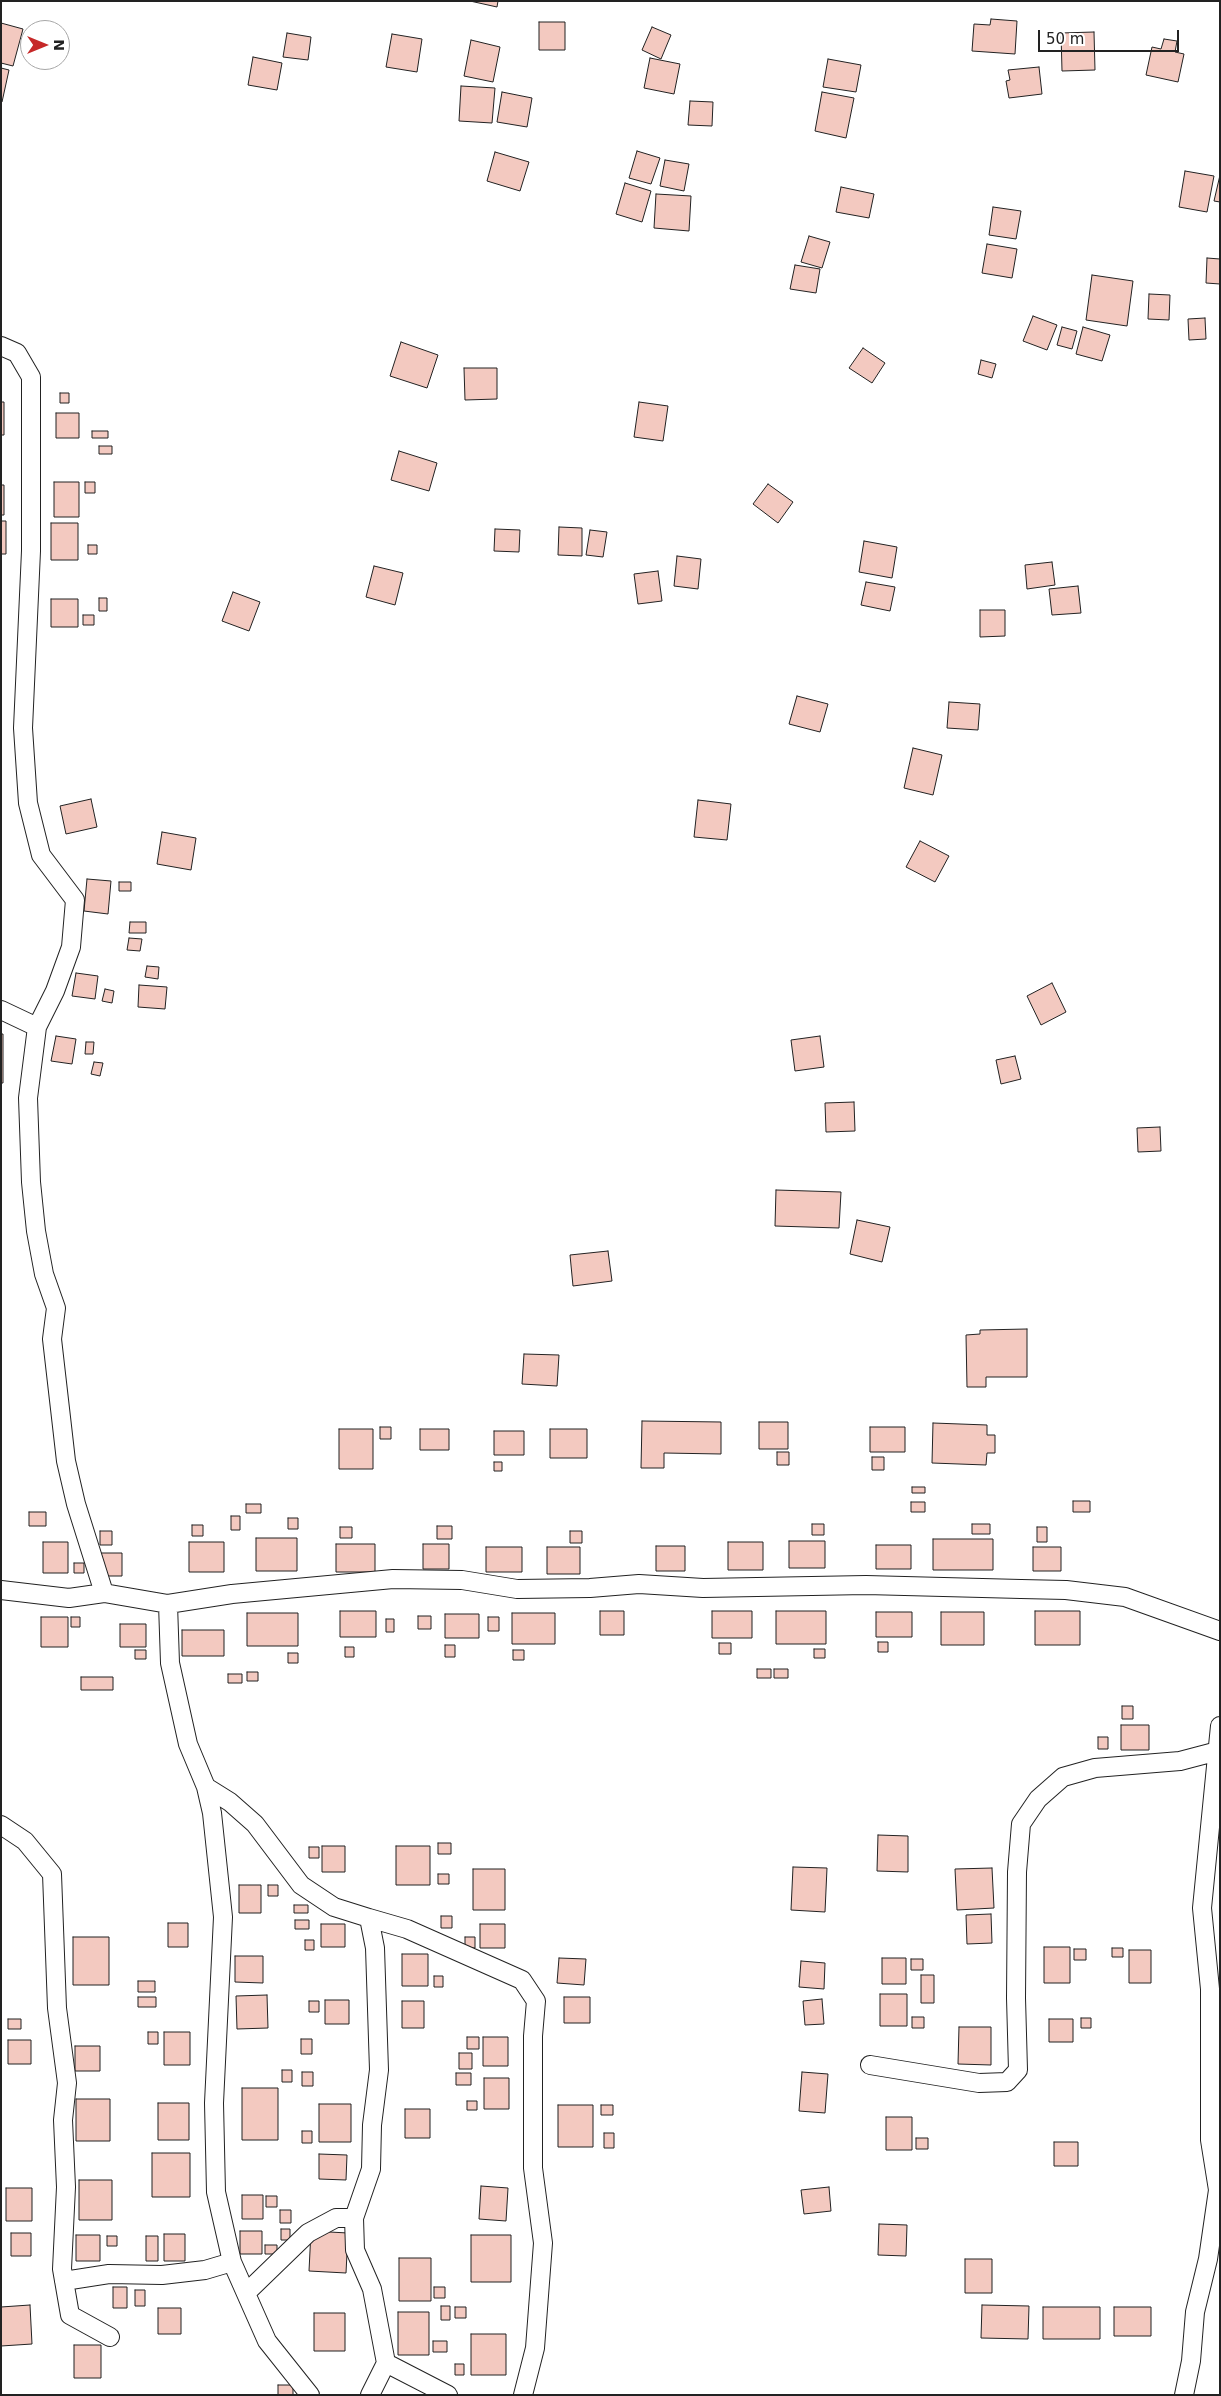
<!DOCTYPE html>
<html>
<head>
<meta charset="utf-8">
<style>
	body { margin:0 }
	#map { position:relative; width:1221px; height:2396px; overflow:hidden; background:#fff; font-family:"DejaVu Sans",sans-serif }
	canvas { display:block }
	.frame { position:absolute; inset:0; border:2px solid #222; pointer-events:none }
	.north { position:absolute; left:20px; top:20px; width:50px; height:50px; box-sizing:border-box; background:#fff; border:1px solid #a7a7a7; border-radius:50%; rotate:90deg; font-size:14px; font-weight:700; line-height:20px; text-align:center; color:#222 }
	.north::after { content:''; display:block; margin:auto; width:18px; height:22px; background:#c62828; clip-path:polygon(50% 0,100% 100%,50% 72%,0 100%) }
	.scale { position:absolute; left:1038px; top:30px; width:141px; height:22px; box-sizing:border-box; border:2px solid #222; border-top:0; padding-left:6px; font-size:15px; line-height:18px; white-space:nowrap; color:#222; -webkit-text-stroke:4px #fff; paint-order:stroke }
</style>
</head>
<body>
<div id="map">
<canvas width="1221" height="2396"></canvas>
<div class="frame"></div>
<div class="north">N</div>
<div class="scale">50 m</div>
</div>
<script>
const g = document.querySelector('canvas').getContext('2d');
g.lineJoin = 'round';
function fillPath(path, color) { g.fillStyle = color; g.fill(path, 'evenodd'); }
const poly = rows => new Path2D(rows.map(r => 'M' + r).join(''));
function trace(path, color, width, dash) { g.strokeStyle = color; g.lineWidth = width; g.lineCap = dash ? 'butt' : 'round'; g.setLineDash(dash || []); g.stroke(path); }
const building = poly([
	[470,1,498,1,497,7,470,1],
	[991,19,1017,21,1015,54,972,51,974,24,990,25,991,19],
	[539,22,565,22,565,50,539,50,539,22],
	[1,23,23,29,13,66,1,63,1,23],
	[652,27,671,35,661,59,642,50,652,27],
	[1094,32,1095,70,1062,71,1061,33,1094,32],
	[287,33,311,37,308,60,283,57,287,33],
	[392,34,422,39,417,72,386,67,392,34],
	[1164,39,1177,41,1175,52,1184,54,1178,82,1146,75,1152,47,1161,49,1164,39],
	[471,40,500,47,493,82,464,76,471,40],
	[253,57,282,63,277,90,248,85,253,57],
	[650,58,680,64,674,94,644,88,650,58],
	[828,59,861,65,856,92,823,87,828,59],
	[1039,67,1042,94,1009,98,1006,81,1010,80,1008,70,1039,67],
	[1,68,9,70,2,102,1,101,1,68],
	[461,86,495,88,492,123,459,121,461,86],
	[502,92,532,98,527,127,497,122,502,92],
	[822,92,854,98,846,138,815,131,822,92],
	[690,101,713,102,712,126,688,125,690,101],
	[637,151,660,158,651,184,629,178,637,151],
	[495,152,529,162,520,191,487,181,495,152],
	[665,160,689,164,684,191,660,186,665,160],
	[1185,171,1214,176,1207,212,1179,207,1185,171],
	[1220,175,1220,202,1214,201,1220,175],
	[625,183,651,191,642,222,616,214,625,183],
	[841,187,874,194,869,218,836,212,841,187],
	[656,194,691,196,689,231,654,228,656,194],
	[993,207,1021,211,1016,239,989,235,993,207],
	[809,236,830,242,822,268,801,262,809,236],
	[987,244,1017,249,1012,278,982,273,987,244],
	[1207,258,1220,259,1220,284,1206,283,1207,258],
	[795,265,820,269,816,293,790,289,795,265],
	[1092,275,1133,281,1127,326,1086,320,1092,275],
	[1149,294,1170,295,1169,320,1148,319,1149,294],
	[1033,316,1057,325,1047,350,1023,341,1033,316],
	[1205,318,1206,339,1189,340,1188,319,1205,318],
	[1062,327,1077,331,1072,349,1057,345,1062,327],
	[1083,327,1110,335,1102,361,1076,354,1083,327],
	[401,342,438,355,427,388,390,376,401,342],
	[863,348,885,363,872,383,849,368,863,348],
	[981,360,996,364,992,378,978,374,981,360],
	[464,368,497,368,497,399,465,400,464,368],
	[60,393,69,393,69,403,60,403,60,393],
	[1,402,4,402,4,435,1,435,1,402],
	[639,402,668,406,663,441,634,437,639,402],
	[56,413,79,413,79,438,56,438,56,413],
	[92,431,108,431,108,438,92,438,92,431],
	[99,446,112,446,112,454,99,454,99,446],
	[399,451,437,463,429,491,391,480,399,451],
	[54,482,79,482,79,517,54,517,54,482],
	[85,482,95,482,95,493,85,493,85,482],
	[768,484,793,502,778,523,753,504,768,484],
	[1,485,4,485,4,515,1,515,1,485],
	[1,521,6,521,6,554,1,554,1,521],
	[51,523,78,523,78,560,51,560,51,523],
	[559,527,582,528,582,556,558,555,559,527],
	[495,529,520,530,519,552,494,551,495,529],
	[590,530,607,532,603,557,586,555,590,530],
	[864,541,897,547,892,578,859,572,864,541],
	[88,545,97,545,97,554,88,554,88,545],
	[677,556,701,559,698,589,674,586,677,556],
	[1052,562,1055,585,1027,589,1025,565,1052,562],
	[374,566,403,573,395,605,366,597,374,566],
	[658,571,662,601,638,604,634,574,658,571],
	[866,582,895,587,890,611,861,605,866,582],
	[1078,586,1081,613,1052,615,1049,589,1078,586],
	[233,592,260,602,249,631,222,621,233,592],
	[99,598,107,598,107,611,99,611,99,598],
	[51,599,78,599,78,627,51,627,51,599],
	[980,610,1005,610,1005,636,980,637,980,610],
	[83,615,94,615,94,625,83,625,83,615],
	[797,696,828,704,820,732,789,724,797,696],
	[949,702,980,704,978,730,947,728,949,702],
	[913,748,942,755,933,795,904,788,913,748],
	[91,799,97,827,66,834,60,806,91,799],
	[698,800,731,804,727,840,694,837,698,800],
	[162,832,196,838,191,870,157,864,162,832],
	[920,841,949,856,935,882,906,867,920,841],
	[87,879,111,881,108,914,84,911,87,879],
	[119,882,131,882,131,891,119,891,119,882],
	[130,922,146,922,146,933,129,933,130,922],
	[129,938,142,939,140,951,127,950,129,938],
	[147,966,159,967,158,979,145,977,147,966],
	[76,973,98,976,95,999,72,996,76,973],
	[1052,983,1066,1012,1041,1025,1027,996,1052,983],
	[139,985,167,987,165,1009,138,1007,139,985],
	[105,989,114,991,112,1003,102,1001,105,989],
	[1,1034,3,1034,3,1083,1,1083,1,1034],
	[56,1036,76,1039,72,1064,51,1061,56,1036],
	[820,1036,824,1067,795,1071,791,1040,820,1036],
	[86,1042,94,1042,93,1054,85,1054,86,1042],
	[1015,1056,1021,1079,1001,1084,996,1060,1015,1056],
	[94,1062,103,1063,100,1076,91,1074,94,1062],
	[854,1102,855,1131,826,1132,825,1103,854,1102],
	[1160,1127,1161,1151,1138,1152,1137,1128,1160,1127],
	[776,1190,841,1192,839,1228,775,1226,776,1190],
	[857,1220,890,1227,882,1262,850,1254,857,1220],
	[608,1251,612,1281,573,1286,570,1255,608,1251],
	[1027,1329,1027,1377,986,1377,986,1387,967,1387,966,1335,980,1334,980,1330,1027,1329],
	[524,1354,559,1355,557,1386,522,1384,524,1354],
	[642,1421,721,1422,721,1454,664,1453,664,1468,641,1468,642,1421],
	[759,1422,788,1422,788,1449,759,1449,759,1422],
	[933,1423,987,1425,987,1435,995,1435,995,1453,987,1453,986,1465,932,1463,933,1423],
	[380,1427,391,1427,391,1439,380,1439,380,1427],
	[870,1427,905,1427,905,1452,870,1452,870,1427],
	[339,1429,373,1429,373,1469,339,1469,339,1429],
	[420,1429,449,1429,449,1450,420,1450,420,1429],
	[550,1429,587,1429,587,1458,550,1458,550,1429],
	[494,1431,524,1431,524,1455,494,1455,494,1431],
	[777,1452,789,1452,789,1465,777,1465,777,1452],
	[872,1457,884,1457,884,1470,872,1470,872,1457],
	[494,1462,502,1462,502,1471,494,1471,494,1462],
	[912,1487,925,1487,925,1493,912,1493,912,1487],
	[1073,1501,1090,1501,1090,1512,1073,1512,1073,1501],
	[911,1502,925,1502,925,1512,911,1512,911,1502],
	[246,1504,261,1504,261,1513,246,1513,246,1504],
	[29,1512,46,1512,46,1526,29,1526,29,1512],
	[231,1516,240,1516,240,1530,231,1530,231,1516],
	[288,1518,298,1518,298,1529,288,1529,288,1518],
	[812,1524,824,1524,824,1535,812,1535,812,1524],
	[972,1524,990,1524,990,1534,972,1534,972,1524],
	[192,1525,203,1525,203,1536,192,1536,192,1525],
	[437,1526,452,1526,452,1539,437,1539,437,1526],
	[340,1527,352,1527,352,1538,340,1538,340,1527],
	[1037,1527,1047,1527,1047,1542,1037,1542,1037,1527],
	[100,1531,112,1531,112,1545,100,1545,100,1531],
	[570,1531,582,1531,582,1543,570,1543,570,1531],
	[256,1538,297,1538,297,1571,256,1571,256,1538],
	[933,1539,993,1539,993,1570,933,1570,933,1539],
	[789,1541,825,1541,825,1568,789,1568,789,1541],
	[43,1542,68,1542,68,1573,43,1573,43,1542],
	[189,1542,224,1542,224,1572,189,1572,189,1542],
	[728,1542,763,1542,763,1570,728,1570,728,1542],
	[336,1544,375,1544,375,1572,336,1572,336,1544],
	[423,1544,449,1544,449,1569,423,1569,423,1544],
	[876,1545,911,1545,911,1569,876,1569,876,1545],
	[656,1546,685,1546,685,1571,656,1571,656,1546],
	[486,1547,522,1547,522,1572,486,1572,486,1547],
	[547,1547,580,1547,580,1574,547,1574,547,1547],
	[1033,1547,1061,1547,1061,1571,1033,1571,1033,1547],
	[99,1553,122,1553,122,1576,99,1576,99,1553],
	[74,1563,84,1563,84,1573,74,1573,74,1563],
	[340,1611,376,1611,376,1637,340,1637,340,1611],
	[600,1611,624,1611,624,1635,600,1635,600,1611],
	[712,1611,752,1611,752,1638,712,1638,712,1611],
	[776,1611,826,1611,826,1644,776,1644,776,1611],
	[1035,1611,1080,1611,1080,1645,1035,1645,1035,1611],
	[876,1612,912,1612,912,1637,876,1637,876,1612],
	[941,1612,984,1612,984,1645,941,1645,941,1612],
	[247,1613,298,1613,298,1646,247,1646,247,1613],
	[512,1613,555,1613,555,1644,512,1644,512,1613],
	[445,1614,479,1614,479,1638,445,1638,445,1614],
	[418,1616,431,1616,431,1629,418,1629,418,1616],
	[41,1617,68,1617,68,1647,41,1647,41,1617],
	[71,1617,80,1617,80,1627,71,1627,71,1617],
	[488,1617,499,1617,499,1631,488,1631,488,1617],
	[386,1619,394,1619,394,1632,386,1632,386,1619],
	[120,1624,146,1624,146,1647,120,1647,120,1624],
	[182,1630,224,1630,224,1656,182,1656,182,1630],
	[878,1642,888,1642,888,1652,878,1652,878,1642],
	[719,1643,731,1643,731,1654,719,1654,719,1643],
	[445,1645,455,1645,455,1657,445,1657,445,1645],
	[345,1647,354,1647,354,1657,345,1657,345,1647],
	[814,1649,825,1649,825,1658,814,1658,814,1649],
	[135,1650,146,1650,146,1659,135,1659,135,1650],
	[513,1650,524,1650,524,1660,513,1660,513,1650],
	[288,1653,298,1653,298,1663,288,1663,288,1653],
	[757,1669,771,1669,771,1678,757,1678,757,1669],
	[774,1669,788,1669,788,1678,774,1678,774,1669],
	[247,1672,258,1672,258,1681,247,1681,247,1672],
	[228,1674,242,1674,242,1683,228,1683,228,1674],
	[81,1677,113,1677,113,1690,81,1690,81,1677],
	[1122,1706,1133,1706,1133,1719,1122,1719,1122,1706],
	[1121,1725,1149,1725,1149,1750,1121,1750,1121,1725],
	[1098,1737,1108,1737,1108,1749,1098,1749,1098,1737],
	[878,1835,908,1836,908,1872,877,1871,878,1835],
	[438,1843,451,1843,451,1854,438,1854,438,1843],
	[322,1846,345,1846,345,1872,322,1872,322,1846],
	[396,1846,430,1846,430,1885,396,1885,396,1846],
	[309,1847,319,1847,319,1858,309,1858,309,1847],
	[793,1867,827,1868,825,1912,791,1910,793,1867],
	[992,1868,994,1908,957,1910,955,1869,992,1868],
	[473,1869,505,1869,505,1910,473,1910,473,1869],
	[438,1874,449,1874,449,1884,438,1884,438,1874],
	[239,1885,261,1885,261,1913,239,1913,239,1885],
	[268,1885,278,1885,278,1896,268,1896,268,1885],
	[294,1905,308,1905,308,1913,294,1913,294,1905],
	[991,1914,992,1943,967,1944,966,1915,991,1914],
	[441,1916,452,1916,452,1928,441,1928,441,1916],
	[295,1920,309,1920,309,1929,295,1929,295,1920],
	[168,1923,188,1923,188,1947,168,1947,168,1923],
	[321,1924,345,1924,345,1947,321,1947,321,1924],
	[480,1924,505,1924,505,1948,480,1948,480,1924],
	[73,1937,109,1937,109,1985,73,1985,73,1937],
	[465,1937,475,1937,475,1948,465,1948,465,1937],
	[305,1940,314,1940,314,1950,305,1950,305,1940],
	[1044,1947,1070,1947,1070,1983,1044,1983,1044,1947],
	[1112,1948,1123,1948,1123,1957,1112,1957,1112,1948],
	[1074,1949,1086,1949,1086,1960,1074,1960,1074,1949],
	[1129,1950,1151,1950,1151,1983,1129,1983,1129,1950],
	[402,1954,428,1954,428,1986,402,1986,402,1954],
	[235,1956,263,1956,263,1983,235,1982,235,1956],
	[559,1958,586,1959,584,1985,557,1983,559,1958],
	[882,1958,906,1958,906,1984,882,1984,882,1958],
	[911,1959,923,1959,923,1970,911,1970,911,1959],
	[801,1961,825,1963,824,1989,799,1987,801,1961],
	[921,1975,934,1975,934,2003,921,2003,921,1975],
	[434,1976,443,1976,443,1987,434,1987,434,1976],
	[138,1981,155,1981,155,1992,138,1992,138,1981],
	[880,1994,907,1994,907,2026,880,2026,880,1994],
	[267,1995,268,2028,237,2029,236,1996,267,1995],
	[138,1997,156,1997,156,2007,138,2007,138,1997],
	[564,1997,590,1997,590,2023,564,2023,564,1997],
	[822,1999,824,2024,805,2025,803,2001,822,1999],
	[325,2000,349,2000,349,2024,325,2024,325,2000],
	[309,2001,319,2001,319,2012,309,2012,309,2001],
	[402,2001,424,2001,424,2028,402,2028,402,2001],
	[912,2017,924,2017,924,2028,912,2028,912,2017],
	[1081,2018,1091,2018,1091,2028,1081,2028,1081,2018],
	[8,2019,21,2019,21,2029,8,2029,8,2019],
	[1049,2019,1073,2019,1073,2042,1049,2042,1049,2019],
	[959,2027,991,2027,991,2065,958,2064,959,2027],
	[148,2032,158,2032,158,2044,148,2044,148,2032],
	[164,2032,190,2032,190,2065,164,2065,164,2032],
	[467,2037,479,2037,479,2049,467,2049,467,2037],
	[483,2037,508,2037,508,2066,483,2066,483,2037],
	[301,2039,312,2039,312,2054,301,2054,301,2039],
	[8,2040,31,2040,31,2064,8,2064,8,2040],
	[75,2046,100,2046,100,2071,75,2071,75,2046],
	[459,2053,472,2053,472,2069,459,2069,459,2053],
	[282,2070,292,2070,292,2082,282,2082,282,2070],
	[302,2072,313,2072,313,2086,302,2086,302,2072],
	[802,2072,828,2074,825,2113,799,2111,802,2072],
	[456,2073,471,2073,471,2085,456,2085,456,2073],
	[484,2078,509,2078,509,2109,484,2109,484,2078],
	[242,2088,278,2088,278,2140,242,2140,242,2088],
	[76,2099,110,2099,110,2141,76,2141,76,2099],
	[467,2101,477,2101,477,2110,467,2110,467,2101],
	[158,2103,189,2103,189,2140,158,2140,158,2103],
	[319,2104,351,2104,351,2142,319,2142,319,2104],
	[558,2105,593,2105,593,2147,558,2147,558,2105],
	[601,2105,613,2105,613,2115,601,2115,601,2105],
	[405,2109,430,2109,430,2138,405,2138,405,2109],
	[886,2117,912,2117,912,2150,886,2150,886,2117],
	[302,2131,312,2131,312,2143,302,2143,302,2131],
	[604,2133,614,2133,614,2148,604,2148,604,2133],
	[916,2138,928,2138,928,2149,916,2149,916,2138],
	[1054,2142,1078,2142,1078,2166,1054,2166,1054,2142],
	[152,2153,190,2153,190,2197,152,2197,152,2153],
	[319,2154,347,2155,346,2180,319,2179,319,2154],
	[79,2180,112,2180,112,2220,79,2220,79,2180],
	[481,2186,508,2188,506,2221,479,2219,481,2186],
	[829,2187,831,2211,804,2214,801,2190,829,2187],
	[6,2188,32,2188,32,2221,6,2221,6,2188],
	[242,2195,263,2195,263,2219,242,2219,242,2195],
	[266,2196,277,2196,277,2207,266,2207,266,2196],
	[280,2210,291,2210,291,2223,280,2223,280,2210],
	[879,2224,907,2225,906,2256,878,2255,879,2224],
	[281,2229,290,2229,290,2240,281,2240,281,2229],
	[240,2231,262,2231,262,2254,240,2254,240,2231],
	[311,2231,348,2233,346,2273,309,2271,311,2231],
	[11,2233,31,2233,31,2256,11,2256,11,2233],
	[164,2234,185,2234,185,2261,164,2261,164,2234],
	[76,2235,100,2235,100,2261,76,2261,76,2235],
	[471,2235,511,2235,511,2282,471,2282,471,2235],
	[107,2236,117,2236,117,2246,107,2246,107,2236],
	[146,2236,158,2236,158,2261,146,2261,146,2236],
	[265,2245,277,2245,277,2254,265,2254,265,2245],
	[399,2258,431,2258,431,2301,399,2301,399,2258],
	[965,2259,992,2259,992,2293,965,2293,965,2259],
	[113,2287,127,2287,127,2308,113,2308,113,2287],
	[434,2287,445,2287,445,2298,434,2298,434,2287],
	[135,2290,145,2290,145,2306,135,2306,135,2290],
	[30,2305,32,2344,1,2346,1,2307,30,2305],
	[982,2305,1029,2306,1028,2339,981,2338,982,2305],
	[441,2306,450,2306,450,2320,441,2320,441,2306],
	[455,2307,466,2307,466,2318,455,2318,455,2307],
	[1043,2307,1100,2307,1100,2339,1043,2339,1043,2307],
	[1114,2307,1151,2307,1151,2336,1114,2336,1114,2307],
	[158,2308,181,2308,181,2334,158,2334,158,2308],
	[398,2312,429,2312,429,2355,398,2355,398,2312],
	[314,2313,345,2313,345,2351,314,2351,314,2313],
	[471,2334,506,2334,506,2375,471,2375,471,2334],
	[433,2341,447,2341,447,2352,433,2352,433,2341],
	[74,2345,101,2345,101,2378,74,2378,74,2345],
	[455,2364,464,2364,464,2375,455,2375,455,2364],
	[278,2385,293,2385,293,2395,278,2395,278,2385]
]);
const minor = poly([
	[1,346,17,353,31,377,31,551,23,728,28,803,41,855,75,900,71,947,55,991,37,1027,28,1098,31,1182,36,1231,44,1274,56,1308,52,1339,66,1461,76,1504,104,1593],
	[1,1010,37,1027],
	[1,1590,69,1598,104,1593,168,1604,232,1594,393,1579,462,1580,517,1589,590,1588,639,1584,703,1588,866,1585,1021,1589,1066,1590,1125,1597,1220,1631],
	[168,1604,170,1663,188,1744,206,1787,212,1813,223,1917,214,2103,216,2192,232,2262,267,2341,310,2395],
	[206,1787,230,1802,255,1824,301,1885,334,1907,369,1918,375,1948,379,2070,372,2125,371,2169,354,2218,355,2250,372,2289,386,2363,370,2395],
	[1,1825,25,1841,52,1874,57,2008,67,2083,63,2120,66,2187,62,2269,70,2315,110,2337],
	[369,1918,407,1929,522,1980,536,2001,533,2036,533,2168,543,2243,535,2348,523,2395],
	[870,2065,979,2083,1007,2082,1018,2070,1016,1998,1017,1872,1021,1824,1038,1799,1063,1777,1095,1768,1180,1761,1218,1751],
	[64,2281,109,2274,162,2275,205,2270,232,2262],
	[246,2293,308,2233,336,2218,354,2218],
	[386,2363,448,2395],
	[1184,2395,1191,2361,1195,2312,1208,2259,1218,2190,1210,2140,1210,1989,1202,1908,1220,1726]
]);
fillPath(building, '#f3c9c0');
trace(building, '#222', 1);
trace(minor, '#222', 20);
trace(minor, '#fff', 18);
</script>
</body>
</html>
